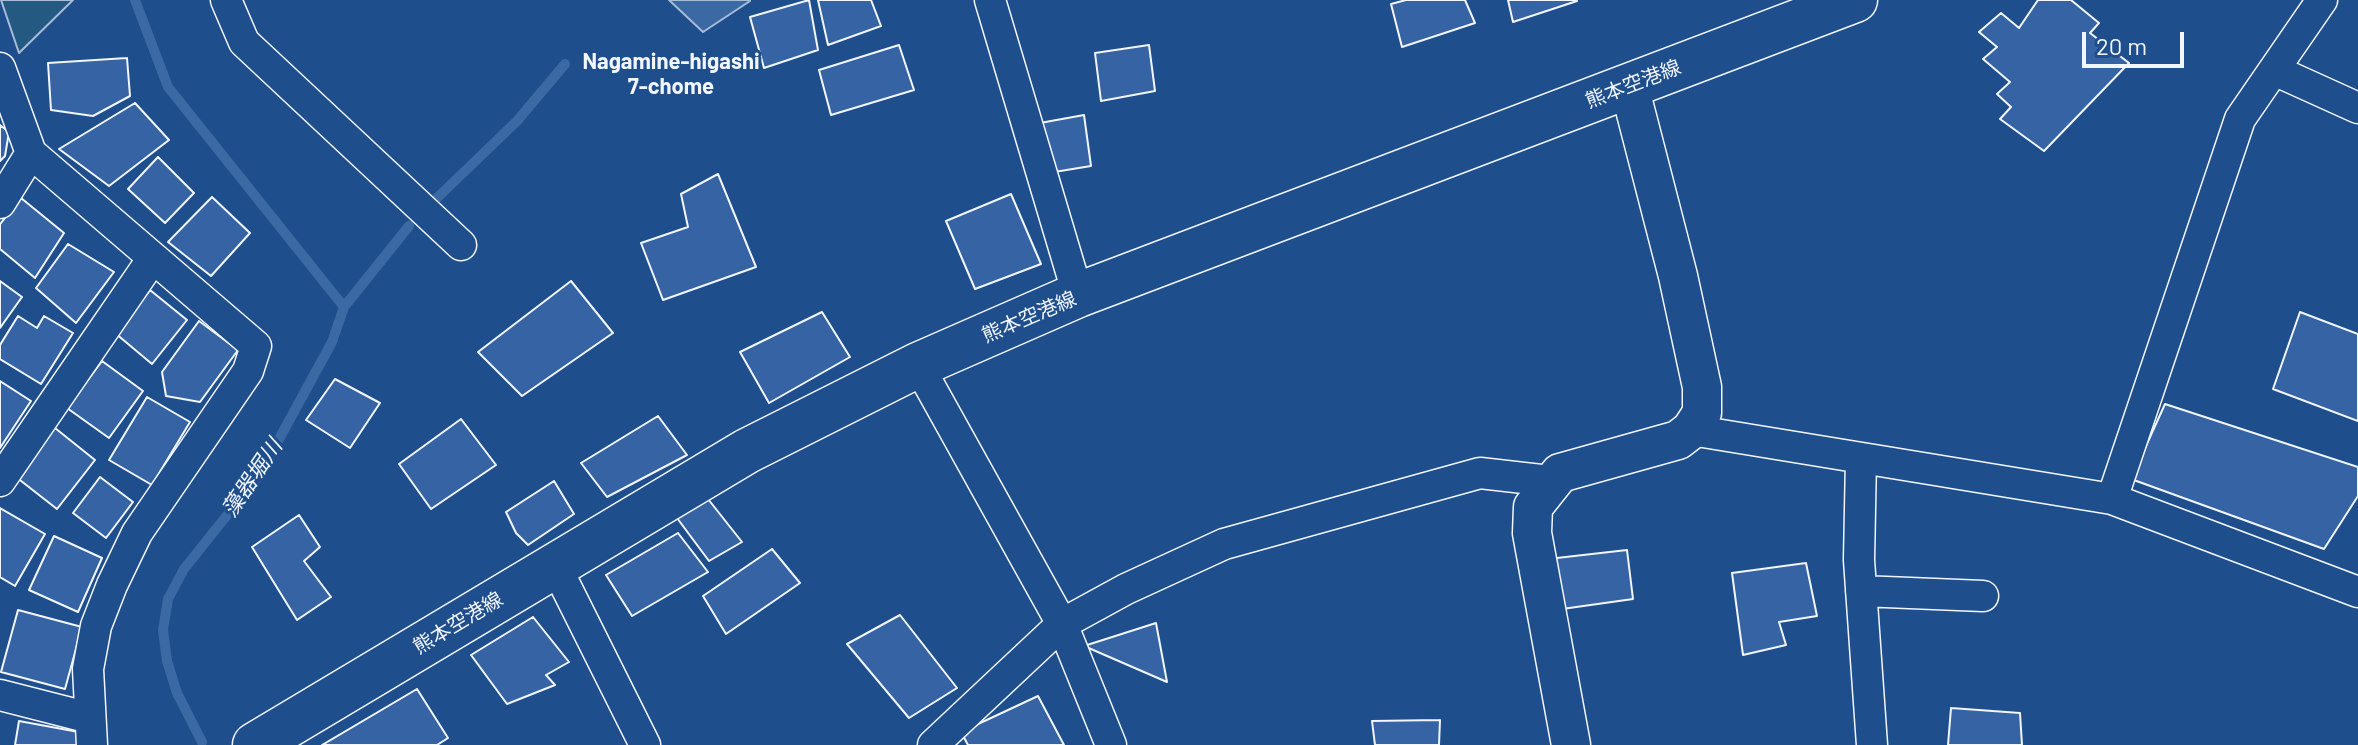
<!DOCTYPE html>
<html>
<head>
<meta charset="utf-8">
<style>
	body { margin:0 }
	#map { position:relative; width:2358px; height:745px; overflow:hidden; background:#1f4e8c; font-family:Barlow,sans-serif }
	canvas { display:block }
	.scale { position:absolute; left:2082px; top:32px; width:102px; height:36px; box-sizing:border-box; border:4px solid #f2f6ff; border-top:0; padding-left:10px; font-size:24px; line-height:28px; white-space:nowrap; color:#f2f6ff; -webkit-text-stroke:6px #1f4e8c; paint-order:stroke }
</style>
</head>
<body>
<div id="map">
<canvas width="2358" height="745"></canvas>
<div class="scale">20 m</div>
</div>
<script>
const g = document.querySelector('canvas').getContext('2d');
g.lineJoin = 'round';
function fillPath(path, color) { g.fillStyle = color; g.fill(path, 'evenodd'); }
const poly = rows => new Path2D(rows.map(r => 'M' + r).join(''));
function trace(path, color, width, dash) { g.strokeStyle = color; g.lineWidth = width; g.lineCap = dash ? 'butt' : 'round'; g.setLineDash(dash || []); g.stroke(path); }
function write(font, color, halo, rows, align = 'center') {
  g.font = font + ' Barlow,"Noto Sans JP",sans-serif'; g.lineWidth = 6; g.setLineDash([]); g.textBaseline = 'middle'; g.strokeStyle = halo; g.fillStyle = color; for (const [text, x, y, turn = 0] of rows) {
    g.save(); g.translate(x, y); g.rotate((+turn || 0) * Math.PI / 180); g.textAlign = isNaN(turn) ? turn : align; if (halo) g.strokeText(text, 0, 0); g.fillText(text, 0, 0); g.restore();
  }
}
const green = poly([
	[1,0,73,0,19,53,1,0]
]);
const water = poly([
	[669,0,750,0,750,1,703,32,669,0]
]);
const stream = poly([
	[135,0,168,87,344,307],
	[437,198,517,121,565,64],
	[202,742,177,693,167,661,163,630,168,599,184,569,260,474,332,342,344,307,409,226]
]);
const building = poly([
	[809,0,818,50,764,68,750,17,809,0],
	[818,0,871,0,881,26,828,45,818,0],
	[1406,0,1465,0,1475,23,1402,47,1391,4,1406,0],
	[1508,0,1576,0,1577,1,1513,22,1508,0],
	[2038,0,2071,0,2099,23,2090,33,2129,63,2044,151,2000,119,2011,107,1997,94,2010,82,1983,59,1997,47,1979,32,2001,13,2019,28,2038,0],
	[899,45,914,90,831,115,819,70,899,45],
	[1149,45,1155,91,1101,101,1095,53,1149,45],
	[127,58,130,96,93,116,51,110,48,63,127,58],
	[135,103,169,140,109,186,59,149,135,103],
	[1084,115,1091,166,1042,174,1040,123,1084,115],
	[0,125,9,132,5,156,0,161,0,125],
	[158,157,194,193,165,223,128,189,158,157],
	[718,174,756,267,663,300,641,243,688,227,681,194,718,174],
	[1011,194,1041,264,975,289,946,221,1011,194],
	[212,197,250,233,211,276,168,242,212,197],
	[21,198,64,233,35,278,0,249,0,224,21,198],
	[68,244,114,272,76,323,36,288,68,244],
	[0,281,22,297,0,328,0,281],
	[571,281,613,333,522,396,478,352,571,281],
	[150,290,187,320,152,364,115,333,150,290],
	[822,312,850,357,769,403,740,352,822,312],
	[2300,312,2358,334,2358,421,2273,389,2300,312],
	[18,316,37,328,44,316,73,333,41,384,0,359,0,345,18,316],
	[199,321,238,350,200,402,166,396,162,372,199,321],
	[102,361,143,391,109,438,67,408,102,361],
	[335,379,380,403,350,448,306,420,335,379],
	[0,381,31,401,0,448,0,381],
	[147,397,190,422,152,485,109,460,147,397],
	[2165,404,2358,467,2358,496,2324,549,2131,479,2165,404],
	[658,416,687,455,607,497,581,463,658,416],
	[461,419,496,465,431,509,399,464,461,419],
	[55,428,95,460,57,509,16,477,55,428],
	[100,477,133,502,106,538,73,513,100,477],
	[554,481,574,514,528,545,516,533,506,512,554,481],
	[708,499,742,542,709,561,677,518,708,499],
	[0,508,45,534,15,586,0,577,0,508],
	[299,515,320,547,304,561,331,597,297,620,252,547,299,515],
	[678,533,708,572,632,616,606,575,678,533],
	[54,536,102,558,78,612,29,590,54,536],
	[772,549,800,583,726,634,703,596,772,549],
	[1627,550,1633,599,1555,610,1548,559,1627,550],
	[1806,563,1817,616,1779,622,1786,645,1743,655,1732,573,1806,563],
	[18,610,82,627,65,689,1,672,18,610],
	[900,615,957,688,909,718,847,644,900,615],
	[533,617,569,662,546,675,555,685,507,704,471,655,533,617],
	[1156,623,1167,682,1084,646,1156,623],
	[417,689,448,738,437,745,322,745,417,689],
	[1038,696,1064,745,968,745,961,732,1038,696],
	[1951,708,2020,713,2022,745,1948,745,1951,708],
	[1440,720,1439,745,1375,745,1372,721,1440,720],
	[19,721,84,733,82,745,15,745,19,721]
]);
const minor = poly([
	[226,0,244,42,461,245],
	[990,0,1078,295],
	[0,68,31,153],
	[2274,70,2358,108],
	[0,203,31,153,256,346,248,371,137,533,112,585,96,626,88,669,92,745],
	[918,365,1062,624,1111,745],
	[1691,430,2112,499,2358,592],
	[1861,458,1859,560,1872,745],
	[0,481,153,258],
	[2112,499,2240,119,2322,0],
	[555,565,645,745],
	[1861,591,1983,596],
	[0,695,90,718],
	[933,745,1062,624,1126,589,1224,544,1480,473,1550,481]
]);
const tertiary = poly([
	[1571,745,1532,533,1533,507,1560,473,1678,440,1691,430,1702,413,1702,387,1678,276,1629,86]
]);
const secondary = poly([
	[255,745,747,451,918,365,1078,295,1855,0]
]);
const streetNames = [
	["熊本空港線",1633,84,-21],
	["熊本空港線",1029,317,-23],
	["熊本空港線",458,623,-31]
];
const neighbourhoodNames = [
	["Nagamine-higashi",671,62],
	["7-chome",671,87]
];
const waterNames = [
	["藻器堀川",252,478,-56]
];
fillPath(green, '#245a82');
trace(green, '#a8bbd7', 2);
fillPath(water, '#3b69a3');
trace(water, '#a8bbd7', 2);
trace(stream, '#3b69a3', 10);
fillPath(building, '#3563a3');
trace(building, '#f2f6ff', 2);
trace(minor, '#f2f6ff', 33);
trace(tertiary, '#f2f6ff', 41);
trace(secondary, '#f2f6ff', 47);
trace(minor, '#1f4e8c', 30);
trace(tertiary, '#1f4e8c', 38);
trace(secondary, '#1f4e8c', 44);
write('20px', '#f2f6ff', '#1f4e8c', streetNames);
write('bold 22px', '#f2f6ff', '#1f4e8c', neighbourhoodNames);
write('italic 22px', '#f2f6ff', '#1f4e8c', waterNames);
</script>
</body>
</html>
